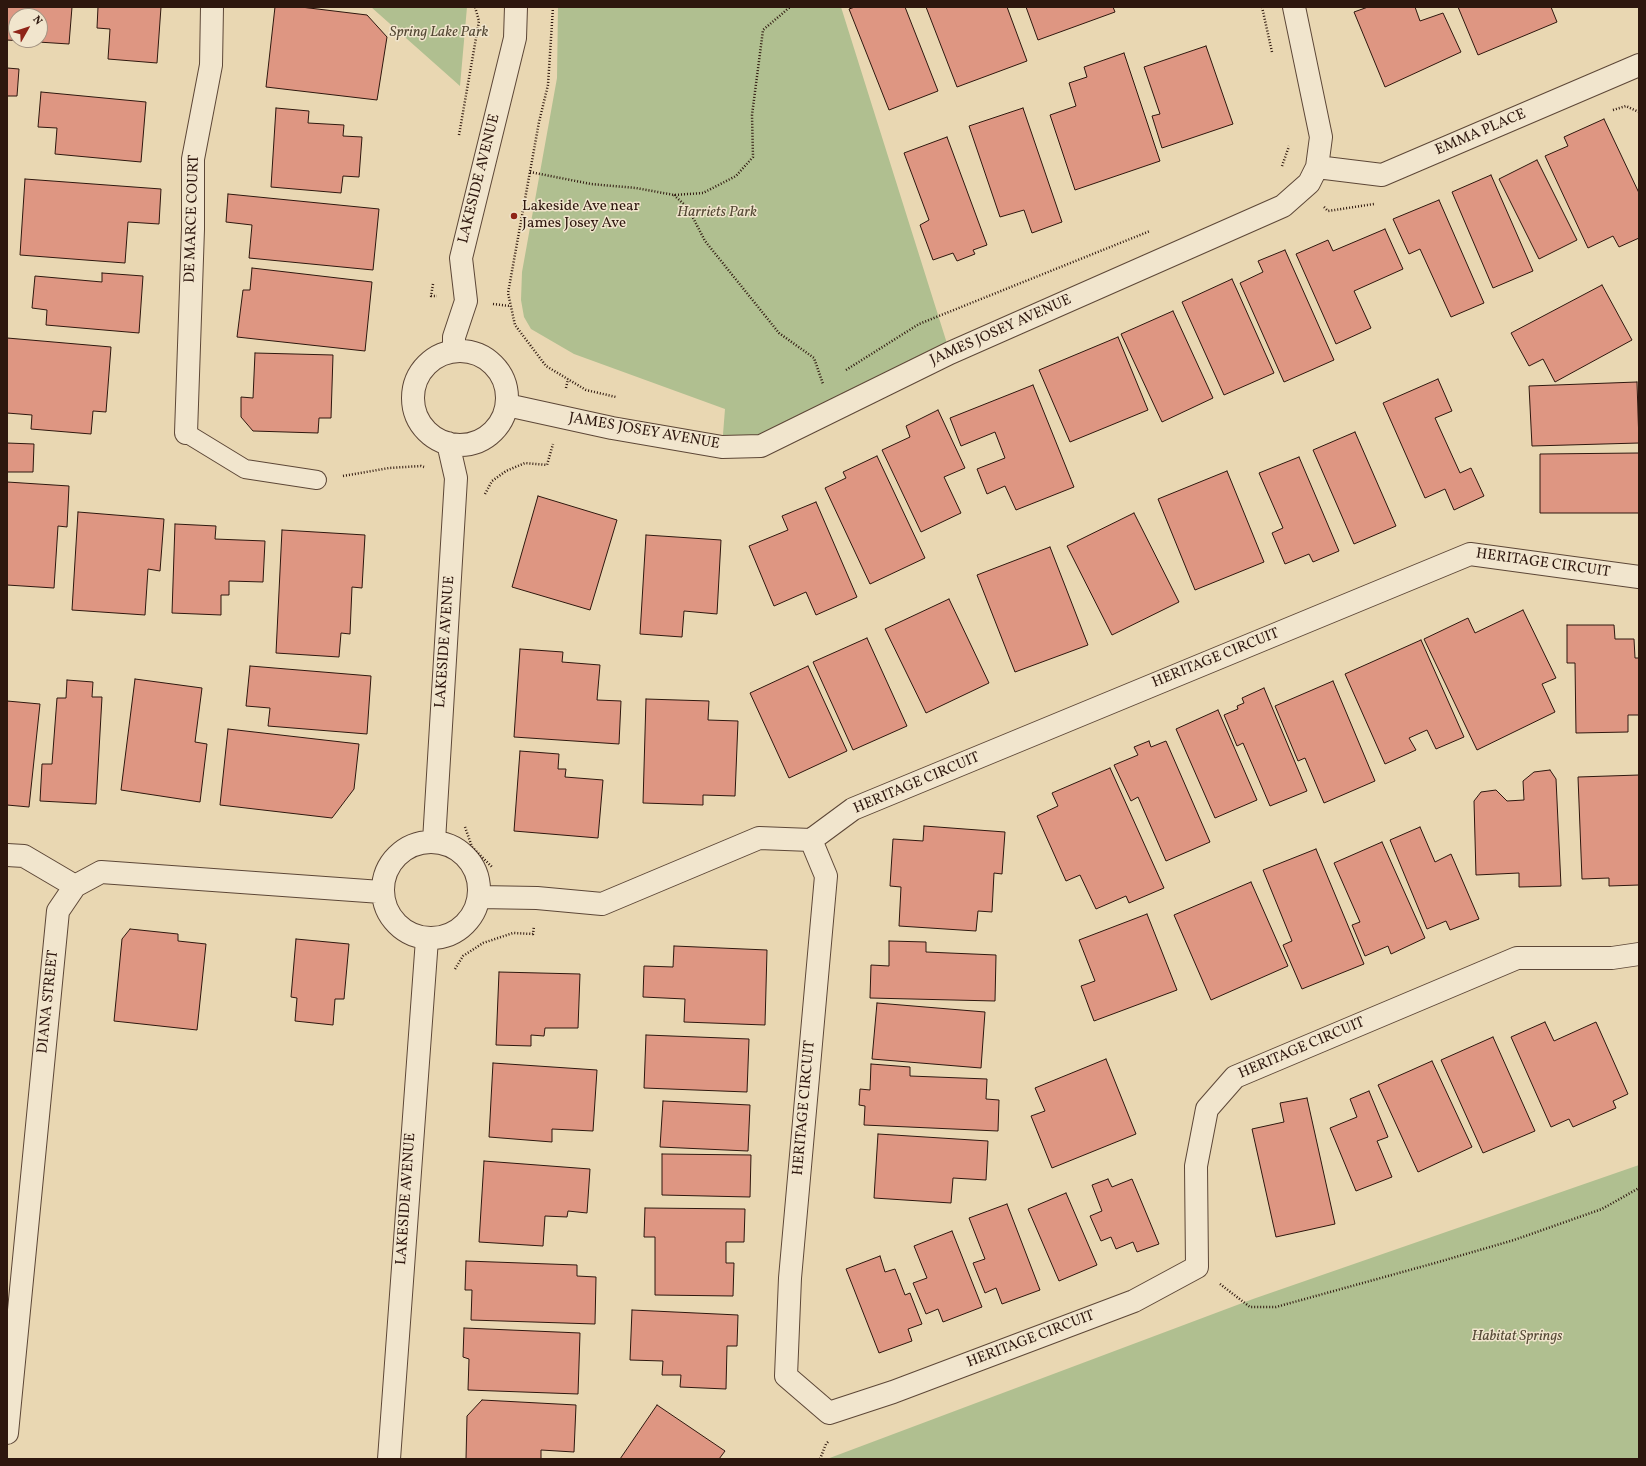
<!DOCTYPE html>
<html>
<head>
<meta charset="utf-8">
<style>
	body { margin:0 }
	#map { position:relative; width:1646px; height:1466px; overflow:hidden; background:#e9d7b2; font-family:Vollkorn,serif }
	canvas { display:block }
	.frame { position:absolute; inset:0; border:8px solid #2e170e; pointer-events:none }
	.north { position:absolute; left:8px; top:8px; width:40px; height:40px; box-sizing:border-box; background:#f1e5cd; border:1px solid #a39381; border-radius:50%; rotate:51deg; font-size:11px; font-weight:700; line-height:16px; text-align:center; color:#2e170e }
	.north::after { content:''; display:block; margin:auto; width:14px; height:18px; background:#8f2418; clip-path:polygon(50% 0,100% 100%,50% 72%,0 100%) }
</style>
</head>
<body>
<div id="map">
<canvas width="1646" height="1466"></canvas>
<div class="frame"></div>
<div class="north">N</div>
</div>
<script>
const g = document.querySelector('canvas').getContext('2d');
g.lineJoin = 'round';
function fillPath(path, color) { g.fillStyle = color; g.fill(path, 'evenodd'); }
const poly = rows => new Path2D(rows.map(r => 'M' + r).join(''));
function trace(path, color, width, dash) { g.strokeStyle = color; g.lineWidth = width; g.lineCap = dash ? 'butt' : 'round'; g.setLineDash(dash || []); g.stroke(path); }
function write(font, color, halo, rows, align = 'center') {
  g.font = font + ' Vollkorn,serif'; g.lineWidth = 3; g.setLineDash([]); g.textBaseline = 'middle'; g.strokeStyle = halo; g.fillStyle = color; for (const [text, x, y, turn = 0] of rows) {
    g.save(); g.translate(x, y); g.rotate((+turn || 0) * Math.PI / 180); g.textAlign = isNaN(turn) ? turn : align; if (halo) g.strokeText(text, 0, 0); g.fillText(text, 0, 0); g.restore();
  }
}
const green = poly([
	[371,7,467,7,460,86],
	[558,7,841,7,950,353,761,446,722,447,725,409,574,354,531,329,524,317,521,300,522,272,557,78],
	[1639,1165,1639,1459,827,1459,1253,1299]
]);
const building = poly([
	[7,7,72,7,69,44,7,40,7,7],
	[16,16,40,16,40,40,16,40,16,16],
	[98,7,161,7,157,63,108,59,110,29,97,28,98,7],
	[275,7,301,7,367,15,387,37,377,100,266,87,275,7],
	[855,7,905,7,938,91,889,110,849,9,855,7],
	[926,7,1007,7,1027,61,957,87,926,7],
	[1026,7,1113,7,1115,12,1038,40,1026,7],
	[1368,7,1415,7,1420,21,1443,13,1461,52,1385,87,1354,12,1368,7],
	[1458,7,1551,7,1557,22,1478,55,1458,7],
	[1206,46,1233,124,1162,148,1152,116,1160,114,1144,67,1206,46],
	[1124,53,1160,161,1075,190,1050,115,1076,106,1069,83,1087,77,1084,67,1124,53],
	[7,68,19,69,17,96,7,96,7,68],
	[41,92,146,102,141,162,55,154,57,128,38,127,41,92],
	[276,108,309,111,308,123,344,125,343,136,362,137,359,177,343,176,341,193,271,187,276,108],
	[1023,108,1062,222,1032,233,1024,210,1000,217,969,126,1023,108],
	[1604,119,1639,193,1639,238,1619,247,1613,236,1588,248,1545,156,1568,146,1564,137,1604,119],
	[947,137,987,245,973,250,975,254,957,261,953,253,933,260,920,225,929,220,904,153,947,137],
	[1537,160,1577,240,1539,259,1499,179,1537,160],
	[1491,175,1533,271,1493,288,1452,192,1491,175],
	[25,179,161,189,159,224,128,222,125,263,20,255,25,179],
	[228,194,379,209,373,270,249,258,252,225,226,222,228,194],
	[1439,200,1484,303,1451,317,1420,249,1409,254,1393,219,1439,200],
	[1385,229,1403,269,1354,291,1371,328,1336,344,1296,254,1328,240,1333,251,1385,229],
	[1285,250,1334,360,1284,382,1240,283,1263,272,1258,261,1285,250],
	[252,268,372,282,365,351,237,337,243,290,250,290,252,268],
	[102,273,143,276,139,333,46,325,47,310,32,308,35,276,102,282,102,273],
	[1232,279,1274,373,1224,395,1182,302,1232,279],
	[1602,285,1632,340,1555,382,1543,359,1529,366,1511,333,1602,285],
	[1173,311,1213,398,1162,422,1121,334,1173,311],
	[1118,337,1148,410,1070,442,1039,370,1118,337],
	[7,338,111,347,106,412,93,411,91,434,31,429,32,415,7,413,7,338],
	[255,353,333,355,331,418,319,418,318,433,253,431,241,417,241,397,253,398,255,353],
	[1438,379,1452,411,1435,418,1460,473,1471,468,1484,496,1454,510,1445,489,1425,498,1383,403,1438,379],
	[1637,382,1639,443,1532,446,1529,386,1637,382],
	[1033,385,1074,487,1016,510,1005,486,987,494,977,469,1005,458,995,432,961,446,950,418,1033,385],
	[938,410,965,468,944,477,961,513,921,532,882,450,910,437,906,426,938,410],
	[1355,432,1396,526,1354,544,1313,450,1355,432],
	[7,443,34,444,33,472,7,472,7,443],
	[1639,453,1639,513,1540,513,1540,454,1639,453],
	[877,456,925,558,870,584,825,488,846,478,843,472,877,456],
	[1299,457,1339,551,1313,562,1309,554,1285,564,1272,533,1283,528,1259,473,1299,457],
	[1227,471,1264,562,1195,590,1158,499,1227,471],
	[7,482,69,486,67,527,58,526,54,588,7,585,7,482],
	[538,496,617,520,590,610,512,587,538,496],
	[816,502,857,597,816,615,806,592,774,606,749,546,788,530,782,516,816,502],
	[78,512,164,519,160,571,148,569,145,615,72,610,78,512],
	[1134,513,1179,602,1112,635,1067,546,1134,513],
	[175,524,216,526,215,539,265,541,263,582,229,581,229,595,221,595,221,615,172,613,175,524],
	[282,530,365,535,362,588,352,587,350,634,341,633,339,657,276,653,282,530],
	[646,535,721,540,717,614,684,611,682,637,640,634,646,535],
	[1050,547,1088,645,1015,672,977,575,1050,547],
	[949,599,989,683,926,713,885,629,949,599],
	[1523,610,1556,678,1542,684,1555,712,1477,750,1424,639,1468,618,1475,633,1523,610],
	[1567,625,1614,625,1615,639,1634,639,1635,658,1639,658,1639,715,1628,715,1628,732,1576,733,1575,663,1567,663,1567,625],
	[867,638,907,726,853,750,813,662,867,638],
	[1421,640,1464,737,1436,749,1427,730,1409,738,1416,750,1385,764,1345,674,1421,640],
	[520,649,563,652,562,662,600,665,597,700,621,701,619,744,514,737,520,649],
	[250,666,371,676,367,734,268,726,270,708,246,706,250,666],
	[808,666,847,751,789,778,750,693,808,666],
	[135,679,202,688,195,742,207,744,200,802,121,790,135,679],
	[67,680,93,682,92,697,102,697,96,804,40,801,42,764,52,764,57,698,66,698,67,680],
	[1333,681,1375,781,1324,803,1305,758,1298,761,1275,706,1333,681],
	[1264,688,1307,791,1270,806,1243,743,1237,746,1224,715,1238,709,1237,706,1244,703,1242,698,1264,688],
	[646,699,709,701,708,720,738,721,735,796,703,795,703,805,643,803,646,699],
	[7,701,40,704,29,807,7,805,7,701],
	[1218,710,1257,800,1215,818,1176,729,1218,710],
	[228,729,359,744,354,789,332,818,220,805,228,729],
	[1149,741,1151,747,1166,741,1210,842,1166,861,1138,797,1131,801,1114,765,1138,755,1134,747,1149,741],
	[520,751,559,754,558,769,566,769,565,777,603,780,598,838,514,831,520,751],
	[1110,768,1164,888,1129,903,1126,896,1096,909,1080,875,1066,881,1037,816,1058,806,1052,793,1110,768],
	[1550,770,1556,779,1561,886,1519,887,1519,873,1476,875,1474,801,1481,792,1496,790,1507,801,1524,800,1523,781,1534,772,1550,770],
	[1639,775,1639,885,1609,886,1609,878,1582,879,1578,777,1639,775],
	[924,826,1005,832,1002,874,994,873,992,912,978,911,976,931,899,926,901,887,890,886,893,839,923,841,924,826],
	[1420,827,1435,862,1451,854,1479,919,1450,930,1446,921,1427,929,1390,840,1420,827],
	[1382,842,1425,938,1391,954,1388,946,1365,956,1352,925,1360,922,1334,863,1382,842],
	[1316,849,1364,964,1302,989,1283,945,1292,941,1263,870,1316,849],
	[1251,882,1288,966,1211,1000,1174,915,1251,882],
	[1147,914,1177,990,1094,1021,1081,986,1095,981,1079,940,1147,914],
	[130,929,178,934,178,941,206,944,197,1030,114,1021,122,939,130,929],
	[296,939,349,944,344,999,335,999,333,1025,295,1021,297,998,291,997,296,939],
	[889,941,926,942,926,952,996,955,995,1001,870,998,871,965,889,966,889,941],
	[674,946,767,950,765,1025,684,1022,685,999,643,997,644,966,673,967,674,946],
	[499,972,580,974,578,1028,545,1028,544,1036,531,1035,531,1046,496,1045,499,972],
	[877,1003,985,1012,981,1068,872,1059,877,1003],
	[1545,1022,1554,1041,1596,1022,1628,1094,1613,1101,1616,1108,1573,1127,1569,1119,1551,1127,1511,1037,1545,1022],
	[646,1035,749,1039,747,1092,644,1088,646,1035],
	[1493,1037,1535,1131,1483,1153,1441,1060,1493,1037],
	[1106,1059,1136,1134,1052,1168,1031,1116,1045,1111,1035,1088,1106,1059],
	[1432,1061,1472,1147,1418,1172,1378,1085,1432,1061],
	[493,1063,597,1070,593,1131,552,1129,552,1142,489,1137,493,1063],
	[871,1064,910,1067,910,1076,987,1079,986,1099,999,1100,998,1131,864,1125,865,1106,859,1105,860,1089,870,1090,871,1064],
	[1369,1091,1388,1137,1377,1141,1392,1177,1356,1191,1330,1128,1357,1117,1350,1099,1369,1091],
	[1307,1098,1335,1224,1276,1237,1252,1129,1284,1122,1280,1103,1307,1098],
	[663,1101,750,1105,748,1151,660,1147,663,1101],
	[878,1134,988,1141,986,1180,953,1178,951,1203,874,1198,878,1134],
	[662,1154,751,1155,750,1197,662,1195,662,1154],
	[484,1161,590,1169,587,1213,568,1211,567,1217,545,1216,543,1246,479,1242,484,1161],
	[1108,1179,1112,1187,1132,1179,1159,1244,1137,1252,1133,1242,1116,1249,1111,1237,1101,1241,1090,1216,1102,1211,1092,1185,1108,1179],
	[1066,1193,1097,1265,1059,1281,1028,1209,1066,1193],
	[1007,1204,1040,1290,1002,1304,996,1288,985,1293,973,1263,985,1259,969,1218,1007,1204],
	[645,1208,745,1209,744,1242,726,1242,726,1263,734,1263,733,1296,655,1295,655,1237,644,1237,645,1208],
	[952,1231,982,1307,943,1322,938,1309,926,1314,913,1283,927,1278,914,1246,952,1231],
	[880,1256,885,1272,895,1269,905,1295,910,1293,922,1324,908,1329,912,1341,879,1353,846,1269,880,1256],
	[466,1261,577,1265,577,1276,596,1277,595,1324,471,1320,472,1290,465,1290,466,1261],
	[632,1310,738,1315,737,1346,727,1346,726,1389,680,1387,681,1375,662,1375,663,1361,630,1360,632,1310],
	[464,1328,580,1333,578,1394,468,1390,469,1359,463,1357,464,1328],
	[482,1400,576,1405,574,1452,541,1450,541,1459,466,1459,467,1416,482,1400],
	[657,1405,725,1451,719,1459,620,1459,657,1405]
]);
const path = poly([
	[553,7,548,85,539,122,508,293,515,325,546,366,586,390,616,397],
	[1262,7,1272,52],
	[1613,110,1626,106,1639,112],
	[459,135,479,21,475,7],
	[1282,166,1289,146],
	[530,172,591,184,636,188,674,195,703,193,736,176,753,157,752,115,763,30,790,7],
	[674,195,688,208,705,241,779,333,814,358,823,384],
	[1324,207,1328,211,1374,204],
	[433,284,431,296,437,296],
	[493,304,510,306],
	[846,370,919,324,1150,231],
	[566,388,568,379],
	[343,476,389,468,421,466,424,467],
	[485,494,492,481,506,471,525,463,547,465,553,444],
	[465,827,472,847,493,868],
	[455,969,463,956,483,943,513,933,533,934,534,926],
	[1220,1284,1250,1307,1276,1307,1435,1263,1514,1240,1602,1209,1639,1188],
	[820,1459,826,1444,829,1441]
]);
const service = poly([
	[186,433,245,469,317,480]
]);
const minor = poly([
	[1317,167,1382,175,1639,65],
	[454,351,454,337,466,301,461,258,515,38,516,7],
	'413 398a47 47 0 1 1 94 0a47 47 0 1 1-94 0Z',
	[507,405,612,428,722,447,761,446,950,353,1283,206,1309,183,1317,167,1321,137,1294,7],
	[186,433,193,229,193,159,211,65,212,7],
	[811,840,826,876,790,1278,786,1376,829,1413,893,1392,1134,1301,1197,1267,1196,1166,1207,1109,1235,1077,1517,958,1612,958,1639,954],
	[434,841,456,478,448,443],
	'383 890a48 48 0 1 1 96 0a48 48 0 1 1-96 0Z',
	[7,855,24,856,75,886],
	[479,897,537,898,602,904,759,838,811,840,853,809,1470,554,1639,577],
	[7,1433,58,911,75,886,101,872,381,892],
	[389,1459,427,939]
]);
const markers = [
	[514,216,4,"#8f2418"]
];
const parkNames = [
	["Spring Lake Park",439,33],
	["Harriets Park",717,213],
	["Habitat Springs",1517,1337]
];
const streetNames = [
	["EMMA PLACE",1481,133,-23],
	["LAKESIDE AVENUE",480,179,-76],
	["DE MARCE COURT",193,219,-88],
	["JAMES JOSEY AVENUE",1001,331,-24],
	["JAMES JOSEY AVENUE",644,432,10],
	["HERITAGE CIRCUIT",1543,564,8],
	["LAKESIDE AVENUE",446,642,-86],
	["HERITAGE CIRCUIT",1216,659,-22],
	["HERITAGE CIRCUIT",917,784,-23],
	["DIANA STREET",49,1002,-84],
	["HERITAGE CIRCUIT",1302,1049,-23],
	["HERITAGE CIRCUIT",805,1108,-85],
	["LAKESIDE AVENUE",407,1199,-86],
	["HERITAGE CIRCUIT",1031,1340,-21]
];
const poiNames = [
	["Lakeside Ave near",522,207],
	["James Josey Ave",522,224]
];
fillPath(green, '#b0bf90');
fillPath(building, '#de9682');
trace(building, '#2e170e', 1);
trace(service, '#5d4737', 20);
trace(minor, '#5d4737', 24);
trace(path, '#2e170e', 2.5, [1, 2]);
trace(service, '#f1e5cd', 18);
trace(minor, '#f1e5cd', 22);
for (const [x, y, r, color] of markers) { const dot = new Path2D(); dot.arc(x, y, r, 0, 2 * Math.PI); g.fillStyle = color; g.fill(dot); trace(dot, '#f1e5cd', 1.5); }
write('italic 15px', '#554935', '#f1e5cd', parkNames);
write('15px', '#2e170e', '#f1e5cd', streetNames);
write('15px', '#2e170e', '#f1e5cd', poiNames, 'left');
</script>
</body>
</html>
